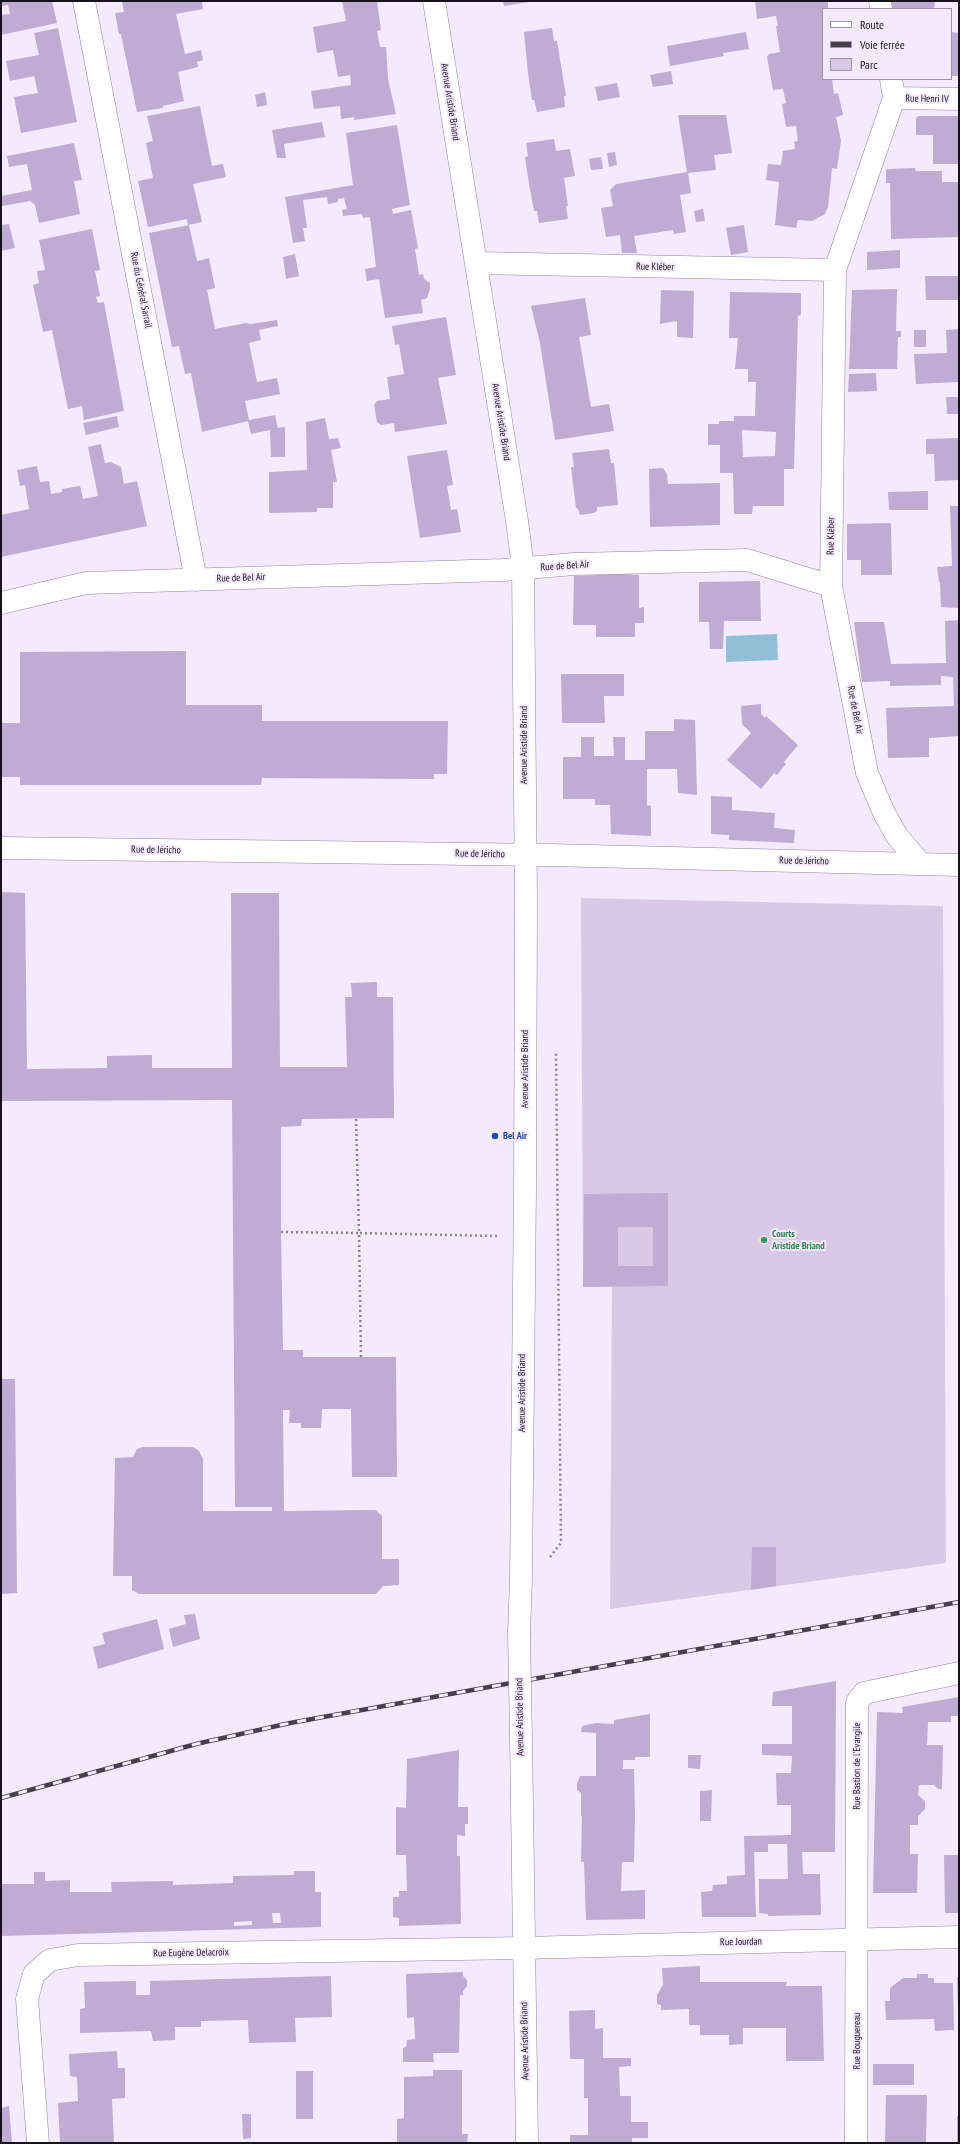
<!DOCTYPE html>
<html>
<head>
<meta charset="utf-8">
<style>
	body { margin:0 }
	#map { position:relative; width:960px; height:2144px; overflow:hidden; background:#f5eafd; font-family:"PT Sans Narrow",sans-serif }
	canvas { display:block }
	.frame { position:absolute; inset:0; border:2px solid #18121d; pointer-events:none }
	.legend { position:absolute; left:822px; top:8px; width:130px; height:72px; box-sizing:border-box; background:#f5eafd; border:1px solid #9d94a3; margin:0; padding:5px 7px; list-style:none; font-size:12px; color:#18121d }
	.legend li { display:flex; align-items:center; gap:8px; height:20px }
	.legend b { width:20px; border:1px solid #9d94a3 }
</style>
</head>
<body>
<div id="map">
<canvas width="960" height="2144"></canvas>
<div class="frame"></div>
<ul class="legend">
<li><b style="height:5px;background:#fff"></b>Route</li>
<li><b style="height:5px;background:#463f4c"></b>Voie ferrée</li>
<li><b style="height:11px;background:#dac9e6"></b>Parc</li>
</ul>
</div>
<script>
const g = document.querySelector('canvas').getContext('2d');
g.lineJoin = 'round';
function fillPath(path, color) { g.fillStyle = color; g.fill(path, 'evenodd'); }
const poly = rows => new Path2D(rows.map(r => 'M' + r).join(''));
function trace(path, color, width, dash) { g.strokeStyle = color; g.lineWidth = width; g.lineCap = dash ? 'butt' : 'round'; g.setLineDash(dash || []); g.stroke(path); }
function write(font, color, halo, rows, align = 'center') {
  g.font = font + ' "PT Sans Narrow",sans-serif'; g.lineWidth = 4; g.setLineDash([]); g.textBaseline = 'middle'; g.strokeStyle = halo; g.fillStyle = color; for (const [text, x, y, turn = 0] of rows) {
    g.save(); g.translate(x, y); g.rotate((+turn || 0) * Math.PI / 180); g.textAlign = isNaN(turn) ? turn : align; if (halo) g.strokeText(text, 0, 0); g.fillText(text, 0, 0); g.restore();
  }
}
const green = poly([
	[581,898,943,906,946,1563,610,1609,612,1286,583,1287]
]);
const water = poly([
	[777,634,778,660,726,662,726,636]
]);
const building = poly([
	[1,1,52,1,57,23,1,35,1,15,10,14,8,5,1,6],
	[122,1,202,1,203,9,176,14,185,54,201,50,203,60,197,62,198,67,178,72,184,101,163,106,163,108,137,112,124,49,121,34,119,34,115,13,124,12],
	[342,1,377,1,381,30,377,31,380,47,386,47,388,79,396,114,354,120,354,117,341,119,340,106,314,109,311,91,351,85,350,75,338,77,333,50,317,53,313,27,346,21],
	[503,1,529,1,529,2,504,6],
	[755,1,828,1,828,9,823,9,823,79,832,79,834,94,838,93,843,115,836,117,841,141,837,169,832,168,828,207,825,214,812,221,798,220,796,228,775,225,779,182,766,180,768,164,781,165,783,151,795,149,794,142,798,141,796,126,786,127,782,104,786,103,783,89,773,90,767,57,769,54,780,52,776,26,778,26,776,16,757,19],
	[886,1,935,1,934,9,887,9],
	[58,28,77,122,21,133,14,97,38,93,34,76,10,81,6,61,39,55,34,33],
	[552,28,554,41,557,41,566,96,564,96,565,107,537,112,534,100,532,100,528,73,524,32],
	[746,32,749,49,723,53,724,56,670,66,667,46],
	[951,32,959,33,959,76,951,76],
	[671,71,673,84,653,87,650,75],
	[617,83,620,97,598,101,595,87],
	[265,92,267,105,257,107,255,95],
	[200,106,212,166,223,164,226,177,193,184,202,222,188,225,187,219,148,227,138,181,153,178,146,143,153,141,147,116],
	[678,115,726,115,732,153,714,155,716,170,688,173,691,193,680,195,686,232,674,234,673,230,634,236,637,253,622,253,620,235,606,237,601,208,613,206,610,190,616,184,687,172],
	[918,116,959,116,959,164,933,164,933,135,916,135,916,118],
	[322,122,325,137,284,144,286,158,277,158,272,130],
	[397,125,410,205,392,209,393,214,411,210,418,248,415,249,419,275,423,274,424,279,430,283,430,289,427,298,421,300,423,313,385,318,379,279,367,281,365,269,376,267,370,217,363,218,362,214,343,216,342,210,347,209,344,198,338,199,338,202,328,204,327,197,303,200,307,228,303,228,305,241,293,243,285,197,353,185,346,133],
	[554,139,556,151,570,149,575,176,564,178,568,206,566,206,568,219,539,223,537,211,534,211,529,184,525,157,528,156,526,143],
	[74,143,82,180,74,181,80,214,39,223,35,205,30,201,2,206,1,196,32,190,27,164,9,167,7,156],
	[615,152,617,165,609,167,607,153],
	[601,157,603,169,591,170,589,159],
	[915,168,916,171,942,171,942,182,958,182,959,237,891,239,890,183,886,183,886,171,887,169],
	[703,209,705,221,696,222,694,211],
	[9,224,15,248,1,251,1,225],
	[189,225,197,261,209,258,215,288,207,290,215,329,246,323,251,324,277,320,278,326,259,330,261,340,249,343,257,382,277,378,280,394,245,401,249,420,275,415,278,428,285,427,285,457,271,457,270,430,251,434,248,421,202,432,191,373,185,374,179,346,172,347,149,233],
	[744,225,748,252,731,255,726,228],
	[92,229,100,270,95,271,100,296,96,297,98,303,104,302,124,411,84,420,82,406,68,409,52,330,43,332,33,285,39,283,37,271,45,270,39,240],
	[900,250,900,268,867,270,867,252],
	[295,254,299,276,286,279,283,257],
	[925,276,959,276,959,300,926,300],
	[897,289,896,331,901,331,901,337,898,337,897,369,849,369,852,290],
	[661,290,694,291,693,338,677,337,677,321,660,324],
	[730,292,801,293,801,315,798,316,794,469,784,469,784,506,753,506,752,514,734,514,733,473,720,473,720,445,708,445,708,424,719,424,719,421,734,421,734,416,755,416,756,382,748,382,748,369,735,369,738,338,729,338],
	[742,430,776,432,775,456,743,457],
	[585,298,591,335,579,337,591,407,609,404,614,431,555,440,540,343,531,306],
	[446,317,456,375,438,378,447,424,395,432,394,423,381,425,377,422,374,405,377,401,390,399,387,377,404,374,399,344,395,345,392,326],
	[959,329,959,382,916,384,914,354,947,353,946,330],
	[914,330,926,330,926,347,914,347],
	[876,373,877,391,848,392,849,374],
	[946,397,959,397,959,414,947,414],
	[117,416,119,427,86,435,83,423],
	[325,418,329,439,338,438,341,448,331,450,337,482,333,482,333,508,317,508,317,512,269,513,269,472,307,470,306,422],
	[959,438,959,480,935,481,934,454,926,454,926,439],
	[101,444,105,463,111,462,121,467,124,484,137,481,147,526,1,557,1,515,29,509,25,485,20,486,17,470,37,466,40,482,49,481,51,494,62,492,62,489,80,486,83,499,98,496,88,447],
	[609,449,611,463,614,463,618,505,597,507,597,511,594,513,580,515,578,509,576,508,571,467,574,467,572,453],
	[447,450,453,485,447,486,451,510,457,509,461,532,420,538,407,456],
	[663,468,667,474,668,484,720,483,720,525,650,527,649,469],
	[928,491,928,510,889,510,888,492],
	[950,506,959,506,959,608,941,607,940,582,939,582,937,567,952,566],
	[891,523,892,575,861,575,861,560,847,560,847,524],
	[623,574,639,575,639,608,644,607,644,623,635,623,635,637,596,637,596,625,573,625,574,576],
	[760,581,761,621,724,621,723,649,710,649,709,622,699,622,699,582],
	[959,620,959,736,929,738,929,757,888,758,886,708,954,706,953,677,941,676,941,685,890,686,890,681,862,682,854,622,884,622,891,664,946,663,945,621],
	[186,651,186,705,262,705,262,721,448,721,447,774,434,774,434,779,262,778,261,785,20,785,20,777,1,777,1,723,20,723,20,652],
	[561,674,624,674,624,696,604,696,605,723,562,723],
	[761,704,761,714,765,718,766,716,798,745,784,762,786,764,777,775,774,773,761,789,727,760,751,733,742,724,741,706],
	[674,719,695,720,697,795,678,793,677,769,647,769,647,805,651,806,651,836,611,834,610,805,595,805,595,799,563,799,563,757,581,757,581,737,594,737,594,756,614,756,613,737,625,737,625,760,645,760,645,731,674,731],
	[711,796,732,797,732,810,775,813,774,828,795,830,794,843,729,840,729,835,711,834],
	[1,892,25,893,27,1069,107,1068,107,1056,152,1055,152,1068,232,1068,231,893,279,893,280,1067,347,1067,345,997,352,997,351,983,377,982,377,997,393,997,394,1118,302,1119,301,1126,281,1127,281,1232,283,1350,303,1350,303,1357,396,1357,397,1477,352,1477,351,1409,322,1409,321,1428,301,1428,301,1423,289,1423,290,1410,283,1410,284,1511,376,1510,382,1516,382,1559,399,1559,399,1585,383,1586,376,1594,139,1594,132,1590,132,1576,113,1576,115,1458,133,1457,137,1449,142,1447,193,1447,199,1451,203,1459,203,1511,272,1511,272,1507,235,1507,232,1100,1,1101],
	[668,1193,668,1286,583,1287,584,1194],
	[618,1227,653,1227,653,1266,618,1266],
	[1,1379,15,1379,17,1593,1,1594],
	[752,1547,776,1547,776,1586,751,1590],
	[195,1614,200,1639,173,1647,169,1629,186,1624,184,1615],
	[157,1619,164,1649,98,1669,93,1647,105,1644,102,1633],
	[836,1681,835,1852,802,1852,803,1874,820,1874,821,1915,768,1916,768,1914,759,1913,759,1879,788,1879,787,1844,768,1844,768,1852,754,1852,756,1917,702,1917,701,1892,712,1891,713,1885,727,1884,727,1876,745,1875,744,1836,791,1835,791,1805,777,1805,776,1773,791,1773,792,1756,762,1755,762,1744,792,1744,792,1706,772,1706,773,1692],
	[959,1697,959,1716,951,1716,951,1722,928,1722,927,1745,943,1745,942,1789,938,1789,934,1785,919,1785,918,1795,925,1801,925,1809,918,1816,918,1825,910,1825,910,1854,918,1854,917,1893,873,1893,877,1712,903,1713,902,1707],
	[650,1714,650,1757,635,1757,635,1760,623,1760,623,1769,634,1769,635,1817,634,1862,622,1862,621,1891,645,1890,645,1919,586,1920,584,1862,581,1862,582,1816,581,1816,581,1793,577,1790,577,1784,580,1776,596,1776,596,1733,581,1732,582,1726,596,1723,614,1724,614,1720],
	[459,1750,458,1807,468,1807,468,1824,465,1824,465,1836,457,1835,457,1856,460,1856,461,1924,399,1926,399,1918,393,1917,393,1897,399,1897,399,1891,407,1891,406,1855,396,1855,396,1807,406,1808,407,1759],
	[688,1755,701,1755,700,1769,688,1768],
	[712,1790,711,1821,700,1821,700,1791],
	[944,1855,959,1855,959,1913,945,1913],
	[294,1871,315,1871,315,1892,321,1892,321,1927,1,1936,1,1884,34,1884,34,1872,45,1872,45,1881,70,1880,70,1892,112,1892,111,1882,173,1881,173,1885,233,1883,233,1876,294,1875],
	[272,1913,280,1913,281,1923,273,1923],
	[252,1921,252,1925,234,1926,234,1922],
	[700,1966,700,1982,787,1982,786,1986,822,1986,824,2061,786,2061,786,2028,743,2028,743,2044,729,2045,729,2035,700,2035,700,2025,689,2025,689,2009,661,2010,661,2005,657,2004,657,1995,663,1985,662,1968],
	[463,1972,463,1976,467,1980,467,1986,463,1991,463,1995,460,1995,459,2053,433,2053,434,2062,403,2062,403,2048,406,2047,407,2040,415,2039,414,2017,407,2018,406,1974],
	[917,1974,928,1974,928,1978,934,1978,934,1983,953,1983,954,2030,935,2031,934,2019,886,2020,885,2001,890,2001,890,1988,903,1978,917,1978],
	[331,1976,332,2017,295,2018,296,2042,249,2043,248,2020,201,2021,201,2027,175,2027,175,2040,153,2041,151,2031,80,2033,80,2009,85,2008,84,1982,136,1981,136,1995,150,1995,150,1981],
	[959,1977,959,2011,958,2011,957,1978],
	[595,2010,595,2029,603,2028,603,2058,631,2058,631,2066,619,2067,620,2096,631,2096,631,2122,648,2122,648,2138,632,2138,632,2143,570,2143,570,2135,588,2135,588,2098,584,2098,584,2059,570,2059,569,2011],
	[117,2051,118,2068,125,2068,125,2098,112,2099,114,2143,60,2143,58,2103,78,2101,77,2077,70,2076,69,2054],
	[873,2064,914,2064,914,2085,873,2085],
	[433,2070,462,2070,462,2134,468,2134,467,2143,397,2143,397,2119,404,2118,404,2077,433,2076],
	[296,2071,313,2071,313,2119,296,2119],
	[886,2095,927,2095,926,2143,885,2143],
	[9,2106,12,2143,1,2143,1,2108],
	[242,2114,251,2114,251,2138,243,2139],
	[957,2116,959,2116,959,2143,957,2143]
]);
const path = poly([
	[281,1232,359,1233,356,1119],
	[361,1357,359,1233,497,1236],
	[550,1557,561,1543,556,1052]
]);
const minor = poly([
	[84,1,196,580],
	[434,1,517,521,523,568,526,901,525,1189,521,1579,519,1633],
	[880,1,881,9],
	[894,98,959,99],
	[476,263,835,270],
	[831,586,835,270,894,98,891,79],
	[1,603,86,583,503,570,574,564,747,560,831,586,867,773,884,813,897,836,921,864],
	[1,848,549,855,959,865],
	[521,1737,527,2143],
	[38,2143,27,1999,34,1974,50,1960,78,1955,523,1948,959,1937],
	[856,2143,857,1702,864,1693,959,1673]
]);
const rail = poly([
	[1,1798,196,1744,290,1723,959,1602]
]);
const minorBridge = poly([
	[519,1633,521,1737]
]);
const markers = [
	[495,1136,4,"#1a4fb4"],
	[764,1240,4,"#2e9e5b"]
];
const streetNames = [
	["Rue Henri IV",927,99,1],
	["Avenue Aristide Briand",450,102,81],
	["Rue Kléber",655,267,1],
	["Rue du Général Sarrail",141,290,79],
	["Avenue Aristide Briand",501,422,81],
	["Rue Kléber",831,536,-89],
	["Rue de Bel Air",565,566,-4],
	["Rue de Bel Air",241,578,-2],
	["Rue de Bel Air",855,710,79],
	["Avenue Aristide Briand",524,745,-90],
	["Rue de Jéricho",156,850,1],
	["Rue de Jéricho",480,854,1],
	["Rue de Jéricho",804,861,1],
	["Avenue Aristide Briand",525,1069,-90],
	["Avenue Aristide Briand",522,1393,-90],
	["Avenue Aristide Briand",520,1717,-91],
	["Rue Bastion de l'Evangile",857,1766,-90],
	["Rue Jourdan",741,1942,-1],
	["Rue Eugène Delacroix",191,1953,-1],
	["Avenue Aristide Briand",525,2041,-91],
	["Rue Bouguereau",857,2041,-90]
];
const transitNames = [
	["Bel Air",503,1136]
];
const leisureNames = [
	["Courts",772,1234],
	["Aristide Briand",772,1246]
];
fillPath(green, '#dac9e6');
fillPath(water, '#92bfd8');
fillPath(building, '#bfabd3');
trace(minor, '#92819d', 23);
trace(path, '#8b8291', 2.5, [2, 3]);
trace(minor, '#fff', 22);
trace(rail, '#463f4c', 4.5);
trace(rail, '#f5eafd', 3, [9]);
trace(minorBridge, '#92819d', 23, []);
trace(minorBridge, '#fff', 22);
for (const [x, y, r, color] of markers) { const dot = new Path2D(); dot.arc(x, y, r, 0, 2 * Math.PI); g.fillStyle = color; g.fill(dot); trace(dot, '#f5eafd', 1.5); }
write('10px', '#18121d', '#f5eafd', streetNames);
write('bold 10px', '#164399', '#f5eafd', transitNames, 'left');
write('bold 10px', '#27864d', '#f5eafd', leisureNames, 'left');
</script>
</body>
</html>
